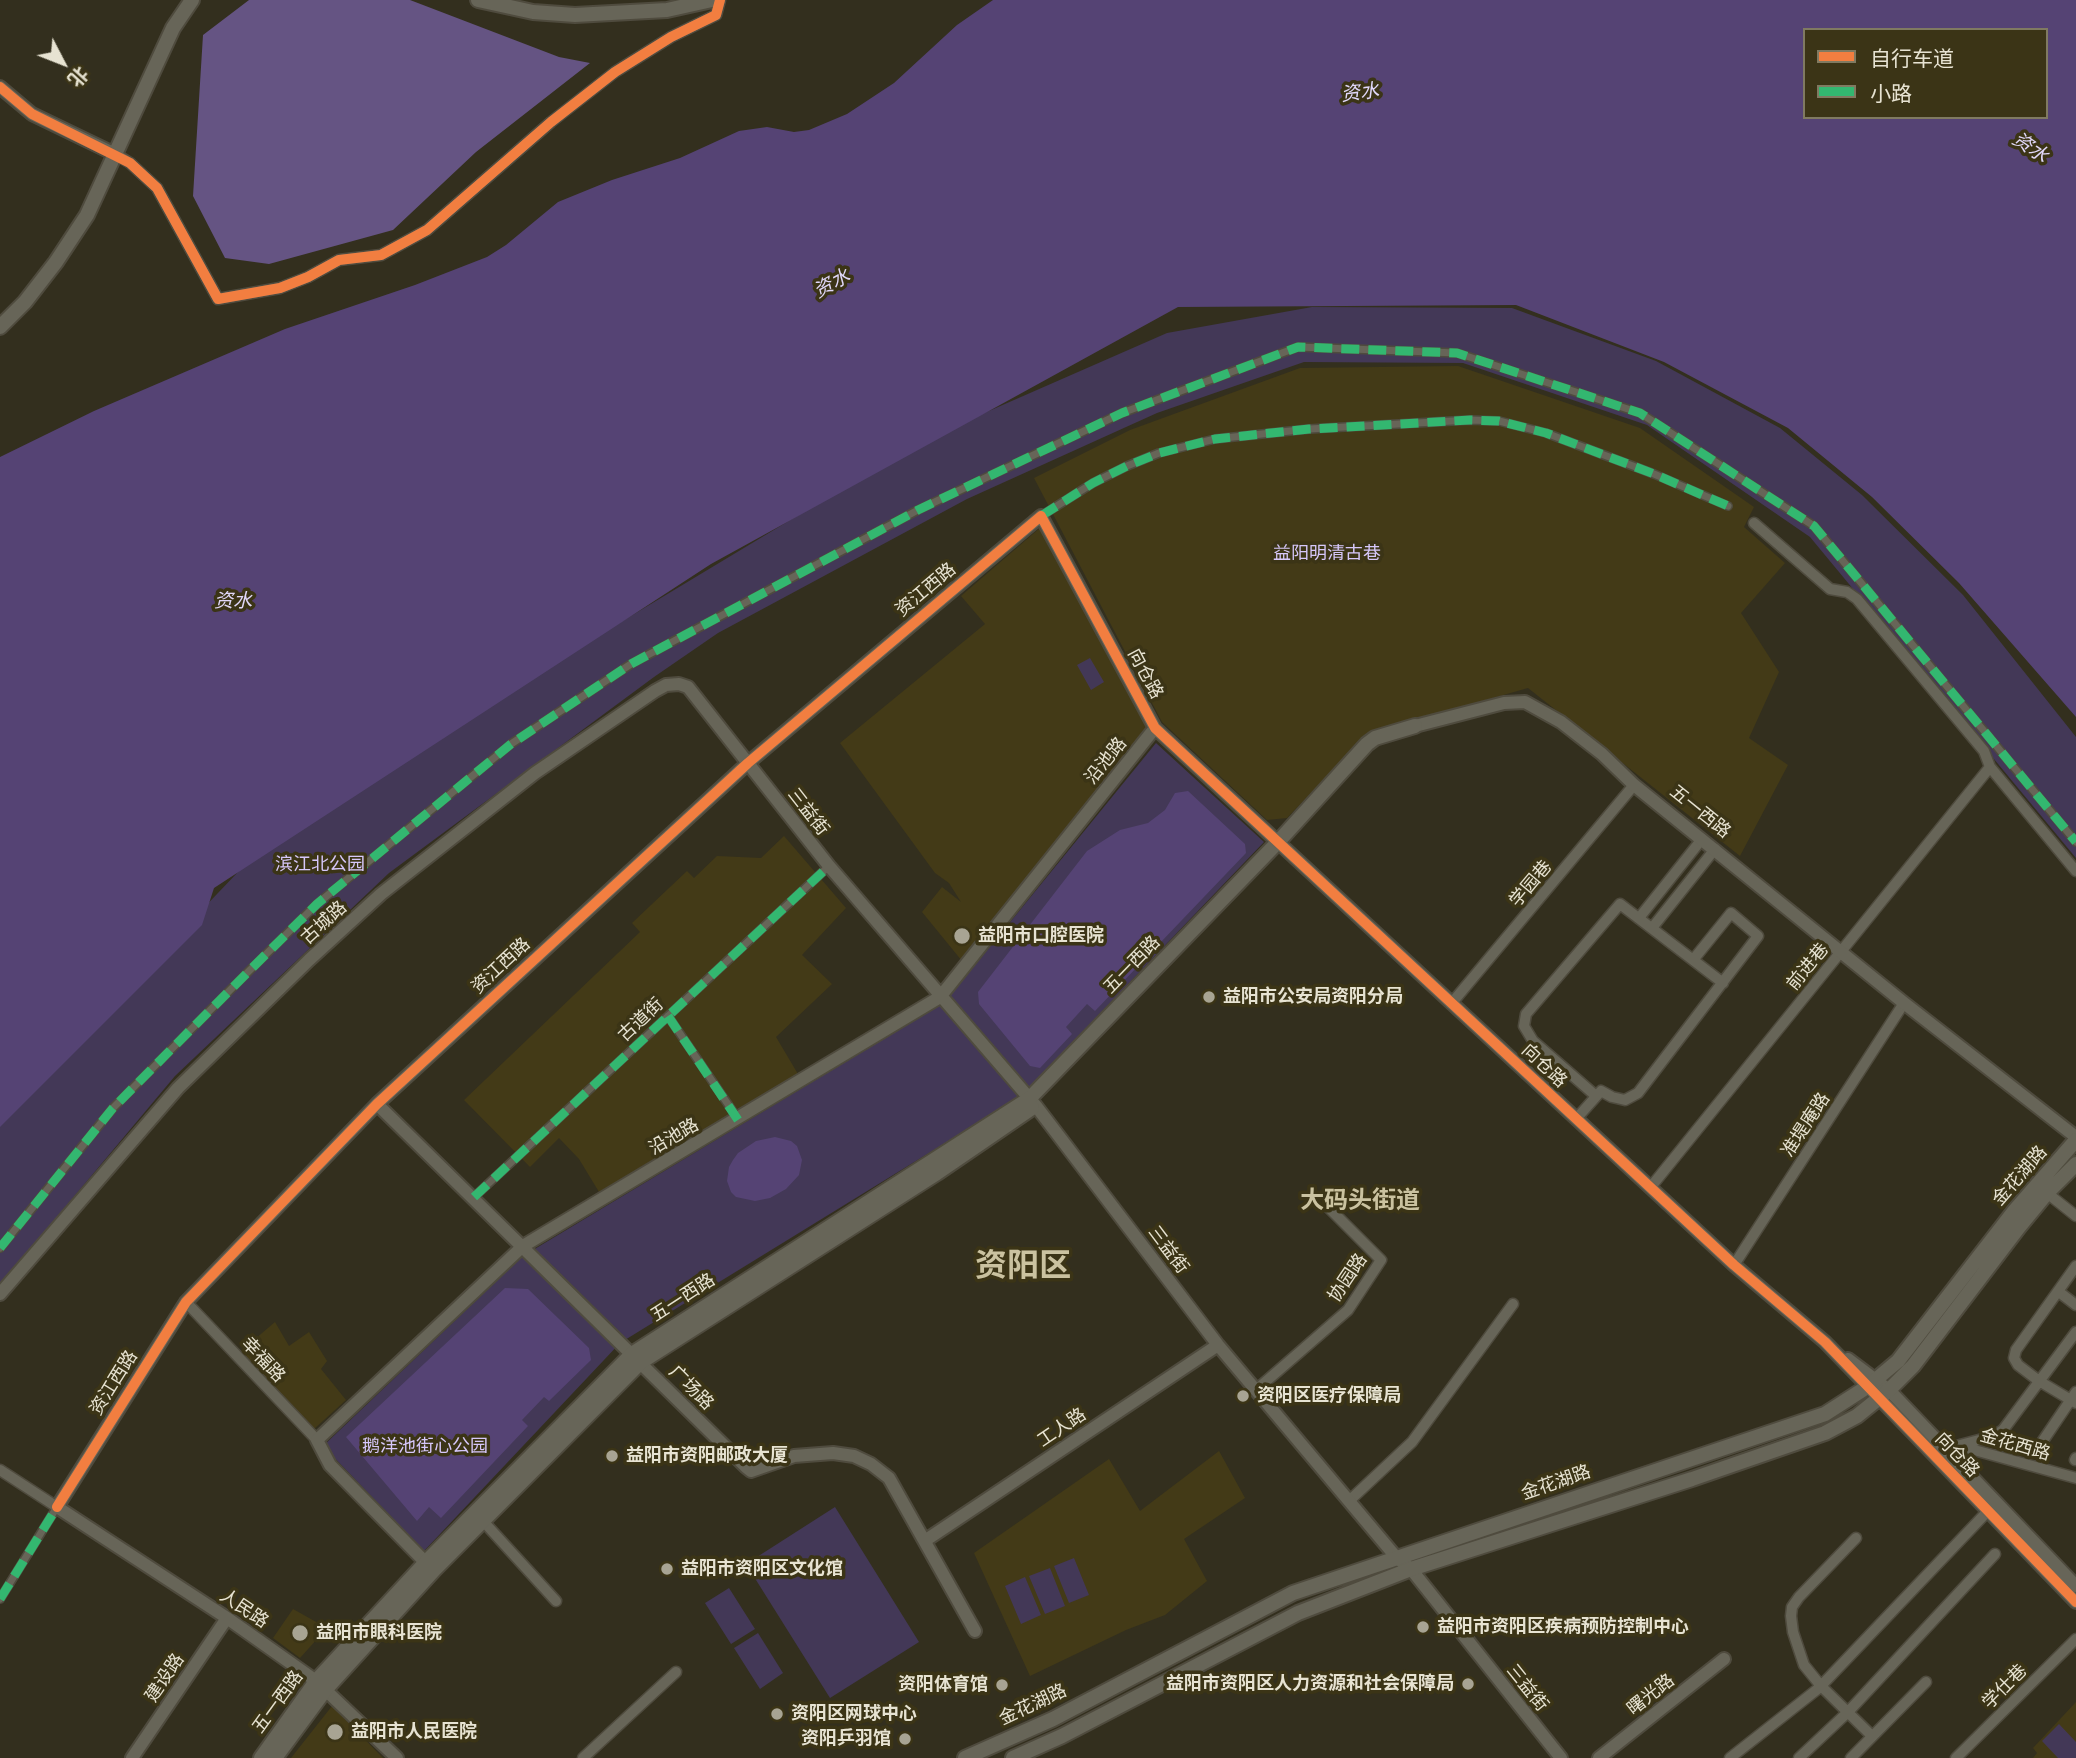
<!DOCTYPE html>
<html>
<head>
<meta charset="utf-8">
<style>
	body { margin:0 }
	#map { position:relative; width:2076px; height:1758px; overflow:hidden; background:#332f1e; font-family:"PT Sans","Noto Sans SC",sans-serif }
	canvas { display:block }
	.legend { position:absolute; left:1803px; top:28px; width:245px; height:91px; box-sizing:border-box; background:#3b3416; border:2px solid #807a61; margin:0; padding:9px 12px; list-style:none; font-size:21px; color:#e7e3d2 }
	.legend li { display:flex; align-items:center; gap:14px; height:35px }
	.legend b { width:35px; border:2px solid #807a61 }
	.north { position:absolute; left:28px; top:28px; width:70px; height:70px; -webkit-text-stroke:5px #3b3416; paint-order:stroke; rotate:132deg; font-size:19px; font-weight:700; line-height:28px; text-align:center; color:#e7e3d2 }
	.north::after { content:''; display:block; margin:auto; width:24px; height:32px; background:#e7e3d2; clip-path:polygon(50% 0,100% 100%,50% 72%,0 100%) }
</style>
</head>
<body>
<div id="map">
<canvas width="2076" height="1758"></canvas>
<ul class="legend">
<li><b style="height:9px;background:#f27e40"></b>自行车道</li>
<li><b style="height:9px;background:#33b770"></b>小路</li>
</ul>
<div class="north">北</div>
</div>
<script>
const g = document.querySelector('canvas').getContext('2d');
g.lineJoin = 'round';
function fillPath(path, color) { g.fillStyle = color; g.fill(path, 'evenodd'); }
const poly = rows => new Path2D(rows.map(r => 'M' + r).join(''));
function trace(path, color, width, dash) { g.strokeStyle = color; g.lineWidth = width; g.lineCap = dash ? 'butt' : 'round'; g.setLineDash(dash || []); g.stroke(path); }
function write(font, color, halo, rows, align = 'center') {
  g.font = font + ' "PT Sans","Noto Sans SC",sans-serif'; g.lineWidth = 7; g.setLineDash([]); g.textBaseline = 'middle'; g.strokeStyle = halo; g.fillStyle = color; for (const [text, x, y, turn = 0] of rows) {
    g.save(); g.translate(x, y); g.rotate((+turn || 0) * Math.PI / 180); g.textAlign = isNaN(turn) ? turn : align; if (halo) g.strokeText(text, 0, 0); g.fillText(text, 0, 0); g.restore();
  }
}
const built = poly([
	[1458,366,1640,428,1754,507,1744,527,1785,563,1741,613,1779,672,1749,738,1788,765,1740,856,1528,688,1367,734,1287,818,1267,820,1162,722,1034,478,1130,430,1300,368],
	[1041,527,1148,727,962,961,922,912,942,887,961,902,949,883,935,873,840,743,985,624,961,596],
	[784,836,846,908,802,955,832,984,776,1037,798,1074,599,1192,579,1159,559,1138,530,1167,464,1100,640,932,632,923,687,871,694,878,717,856,761,858],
	[275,1322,289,1346,309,1332,327,1361,321,1369,346,1400,313,1430,241,1351],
	[1219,1451,1245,1498,1184,1539,1207,1581,1165,1615,1126,1630,1030,1676,974,1553,1109,1459,1140,1511],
	[293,1609,327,1628,300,1658,273,1638],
	[2076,1702,2076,1758,2033,1758,2037,1753,2033,1748],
	[332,1706,383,1758,291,1758]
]);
const green = poly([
	[1312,307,1512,308,1656,361,1780,428,1862,495,1963,595,2076,737,2076,858,1810,537,1647,425,1463,363,1304,362,1157,413,967,499,718,633,654,677,389,873,175,1076,0,1285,0,1121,282,826,925,439,1167,333],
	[1090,658,1104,682,1091,690,1077,665],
	[1156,743,1264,842,1020,1097,620,1343,424,1551,323,1446,523,1256,945,1002],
	[835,1507,919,1642,830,1698,746,1564],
	[1074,1558,1089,1595,1069,1603,1054,1566],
	[1050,1568,1065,1606,1045,1614,1029,1576],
	[1025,1577,1041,1615,1021,1624,1005,1586],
	[729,1588,755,1629,731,1644,705,1603],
	[758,1633,783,1673,760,1689,734,1648],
	[2059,1724,2076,1742,2076,1758,2058,1758,2042,1741]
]);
const forest = poly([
	[249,0,410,0,559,57,590,63,476,152,393,230,269,264,225,258,193,196,203,35]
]);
const water = poly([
	[993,0,2076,0,2076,717,1959,583,1872,497,1788,428,1664,362,1516,305,1178,307,711,564,214,888,202,925,0,1127,0,457,94,411,285,329,415,285,487,257,506,245,558,202,612,180,680,158,739,131,767,127,794,132,809,130,847,114,894,83,957,25],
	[1805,30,2046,30,2046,117,1805,117],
	[1188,791,1245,844,1246,853,1095,1011,1087,1004,1066,1027,1072,1034,1040,1068,1030,1066,979,1004,978,992,1087,851,1120,830,1148,823,1165,810,1175,793],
	[775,1137,791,1141,797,1146,802,1160,799,1175,786,1189,770,1198,755,1201,736,1197,731,1192,727,1181,729,1167,733,1160,738,1153,756,1141],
	[505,1288,528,1289,589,1348,591,1360,549,1401,544,1397,522,1420,528,1426,441,1518,429,1507,417,1521,346,1437]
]);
const pedestrian = poly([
	[1041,516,1093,483,1127,466,1159,453,1215,439,1309,429,1470,420,1499,421,1546,433,1654,474,1728,506],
	[668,1016,738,1119],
	[474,1197,829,866],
	[0,1248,113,1108,249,971,317,904,511,744,631,664,918,510,1122,413,1298,347,1457,353,1640,413,1814,526,2076,842],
	[0,1599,57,1507]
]);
const minor = poly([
	[117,155,130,163,157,188,218,299,280,288,308,277,339,260,381,255,427,230,551,122,615,72,671,37,716,15,720,0],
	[1754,523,1830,589,1847,592,1857,599,1984,751,1990,767,2076,871],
	[1639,918,1702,839],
	[1652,928,1715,849],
	[1451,1004,1634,785],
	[1596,1096,1533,1041,1524,1026,1526,1014,1620,904,1723,983],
	[1576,1119,1601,1091,1612,1097,1625,1100,1638,1093,1758,936,1731,913,1693,960],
	[1650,1188,1990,767],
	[2047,1193,2076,1216],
	[1734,1265,1904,1003],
	[2076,1266,2016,1350,2014,1358,2018,1365,2039,1381,2076,1403],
	[2059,1292,2076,1305],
	[186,1302,317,1440],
	[1256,1390,1348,1310,1381,1260,1329,1208],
	[1959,1448,1967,1448,2076,1478],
	[2038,1448,2076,1392],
	[1945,1449,1994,1436,2003,1430,2076,1332],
	[2075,1460,2076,1458],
	[0,1470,57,1507],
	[1349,1501,1412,1442,1513,1304],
	[483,1521,556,1601],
	[1856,1538,1799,1597,1792,1607,1791,1616,1793,1632,1804,1665,1821,1686,1872,1736],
	[583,1758,676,1672],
	[1730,1758,1819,1688,1987,1512],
	[1799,1758,1848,1712,1995,1554],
	[1851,1758,1926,1682],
	[1956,1758,2076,1639]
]);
const tertiary = poly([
	[0,87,32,114,117,155],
	[1415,726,1504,703,1525,702,1561,722,1602,754,1634,785,1904,1003,2076,1137],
	[377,1104,746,1467,751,1471,794,1456,833,1453,854,1456,871,1464,889,1478,975,1631],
	[0,1294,178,1088,309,960,381,894,535,773,655,691,666,685,679,684,688,687,829,866,1036,1106,1218,1345,1396,1557,1411,1569,1561,1758],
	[1848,1359,1889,1390,2076,1586],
	[926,1540,1218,1345],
	[431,1568,330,1465,317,1440,523,1246,940,997,1155,728],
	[132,1758,227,1618],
	[397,1758,316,1681,227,1618,57,1507,186,1302,377,1104,748,763,1041,516,1155,728,1734,1265,1825,1342,2076,1602],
	[1599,1758,1724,1659]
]);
const secondary = poly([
	[478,0,533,12,575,15,667,10,712,0],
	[0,327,25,302,56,262,87,215,173,28,192,0],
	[261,1758,316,1681,426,1562,632,1354,1029,1099,1278,842,1367,744,1375,738,1415,726],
	[275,1758,326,1689,434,1570,641,1362,937,1173,1032,1108],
	[965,1758,1053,1719,1293,1593,1825,1414,1867,1387,1898,1361,2015,1210,2076,1140],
	[1013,1758,1062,1736,1298,1613,1411,1569,1692,1479,1825,1433,1857,1416,1889,1390,1913,1366,2019,1227,2047,1193,2076,1164]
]);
const quiet = poly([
	[1041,516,1093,483,1127,466,1159,453,1215,439,1309,429,1470,420,1499,421,1546,433,1654,474,1728,506],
	[668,1016,738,1120],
	[474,1197,829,866],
	[0,1248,113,1108,249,971,317,904,511,744,631,664,918,510,1122,413,1298,347,1457,353,1640,413,1814,526,2076,842],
	[0,1599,57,1507]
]);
const cycleway = poly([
	[0,87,32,114,130,163,157,188,218,299,280,288,308,277,339,260,381,255,427,230,551,122,615,72,671,37,716,15,720,0],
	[57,1507,186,1302,377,1104,748,763,1041,516,1155,728,1734,1265,1825,1342,2076,1602]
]);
const markers = [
	[962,936,9,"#a8a493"],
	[1209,997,7,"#a8a493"],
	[1243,1396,7,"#a8a493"],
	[612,1456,7,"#a8a493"],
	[667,1569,7,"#a8a493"],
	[1423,1627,7,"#a8a493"],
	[300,1633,9,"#a8a493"],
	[1468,1684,7,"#a8a493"],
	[1002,1685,7,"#a8a493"],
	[777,1714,7,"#a8a493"],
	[335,1732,9,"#a8a493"],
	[905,1739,7,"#a8a493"]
];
const parkNames = [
	["益阳明清古巷",1327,554],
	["滨江北公园",320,865],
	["鹅洋池街心公园",425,1447]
];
const streetNames = [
	["资江西路",926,590,-40],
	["向仓路",1145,674,62],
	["沿池路",1106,761,-51],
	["三益街",808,812,52],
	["五一西路",1700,812,39],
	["学园巷",1531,884,-50],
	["古城路",324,923,-42],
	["五一西路",1132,965,-46],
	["资江西路",501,966,-43],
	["前进巷",1808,967,-51],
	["古道街",641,1020,-43],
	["向仓路",1544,1066,43],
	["准堤庵路",1806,1125,-57],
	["沿池路",674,1137,-30],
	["金花湖路",2020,1176,-49],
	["三益街",1168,1250,53],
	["协园路",1348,1278,-56],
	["五一西路",683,1298,-33],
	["幸福路",263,1360,47],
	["资江西路",114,1383,-58],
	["广场路",691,1388,45],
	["工人路",1062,1428,-34],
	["金花西路",2015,1445,16],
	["向仓路",1957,1455,46],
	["金花湖路",1556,1483,-19],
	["人民路",244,1609,34],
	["建设路",165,1678,-56],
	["学仕巷",2005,1687,-45],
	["三益街",1527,1688,51],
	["曙光路",1651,1695,-38],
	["五一西路",278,1702,-54],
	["金花湖路",1033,1705,-25]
];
const poiNames = [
	["益阳市口腔医院",978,936],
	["益阳市公安局资阳分局",1223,997],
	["资阳区医疗保障局",1257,1396],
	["益阳市资阳邮政大厦",626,1456],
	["益阳市资阳区文化馆",681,1569],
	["益阳市资阳区疾病预防控制中心",1437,1627],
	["益阳市眼科医院",316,1633],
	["益阳市资阳区人力资源和社会保障局",1454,1684,"right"],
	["资阳体育馆",988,1685,"right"],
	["资阳区网球中心",791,1714],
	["益阳市人民医院",351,1732],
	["资阳乒羽馆",891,1739,"right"]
];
const waterNames = [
	["资水",1360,93,-7],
	["资水",2030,148,34],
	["资水",832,284,-29],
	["资水",233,602]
];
const districtNames = [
	["大码头街道",1360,1201]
];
const townNames = [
	["资阳区",1023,1267]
];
fillPath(built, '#433a17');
fillPath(green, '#433857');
fillPath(forest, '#655483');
fillPath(water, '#554374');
trace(pedestrian, '#4f4b3e', 10);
trace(minor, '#4f4b3e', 13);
trace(tertiary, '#4f4b3e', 16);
trace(secondary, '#4f4b3e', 18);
trace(pedestrian, '#676558', 7);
trace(minor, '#676558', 10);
trace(tertiary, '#676558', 12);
trace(secondary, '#676558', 14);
trace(quiet, '#33b770', 9, [18, 9]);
trace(cycleway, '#f27e40', 10);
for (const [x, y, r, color] of markers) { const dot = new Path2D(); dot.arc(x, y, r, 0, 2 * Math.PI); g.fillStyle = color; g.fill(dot); trace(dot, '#3b3416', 2.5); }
write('18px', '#d6c7fa', '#3b3416', parkNames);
write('18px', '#e7e3d2', '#3b3416', streetNames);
write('bold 18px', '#e7e3d2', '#3b3416', poiNames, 'left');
write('italic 19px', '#e1d8fa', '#3b3416', waterNames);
write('bold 24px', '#cac2a0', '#3b3416', districtNames);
write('bold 32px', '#cac2a0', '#3b3416', townNames);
</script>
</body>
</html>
